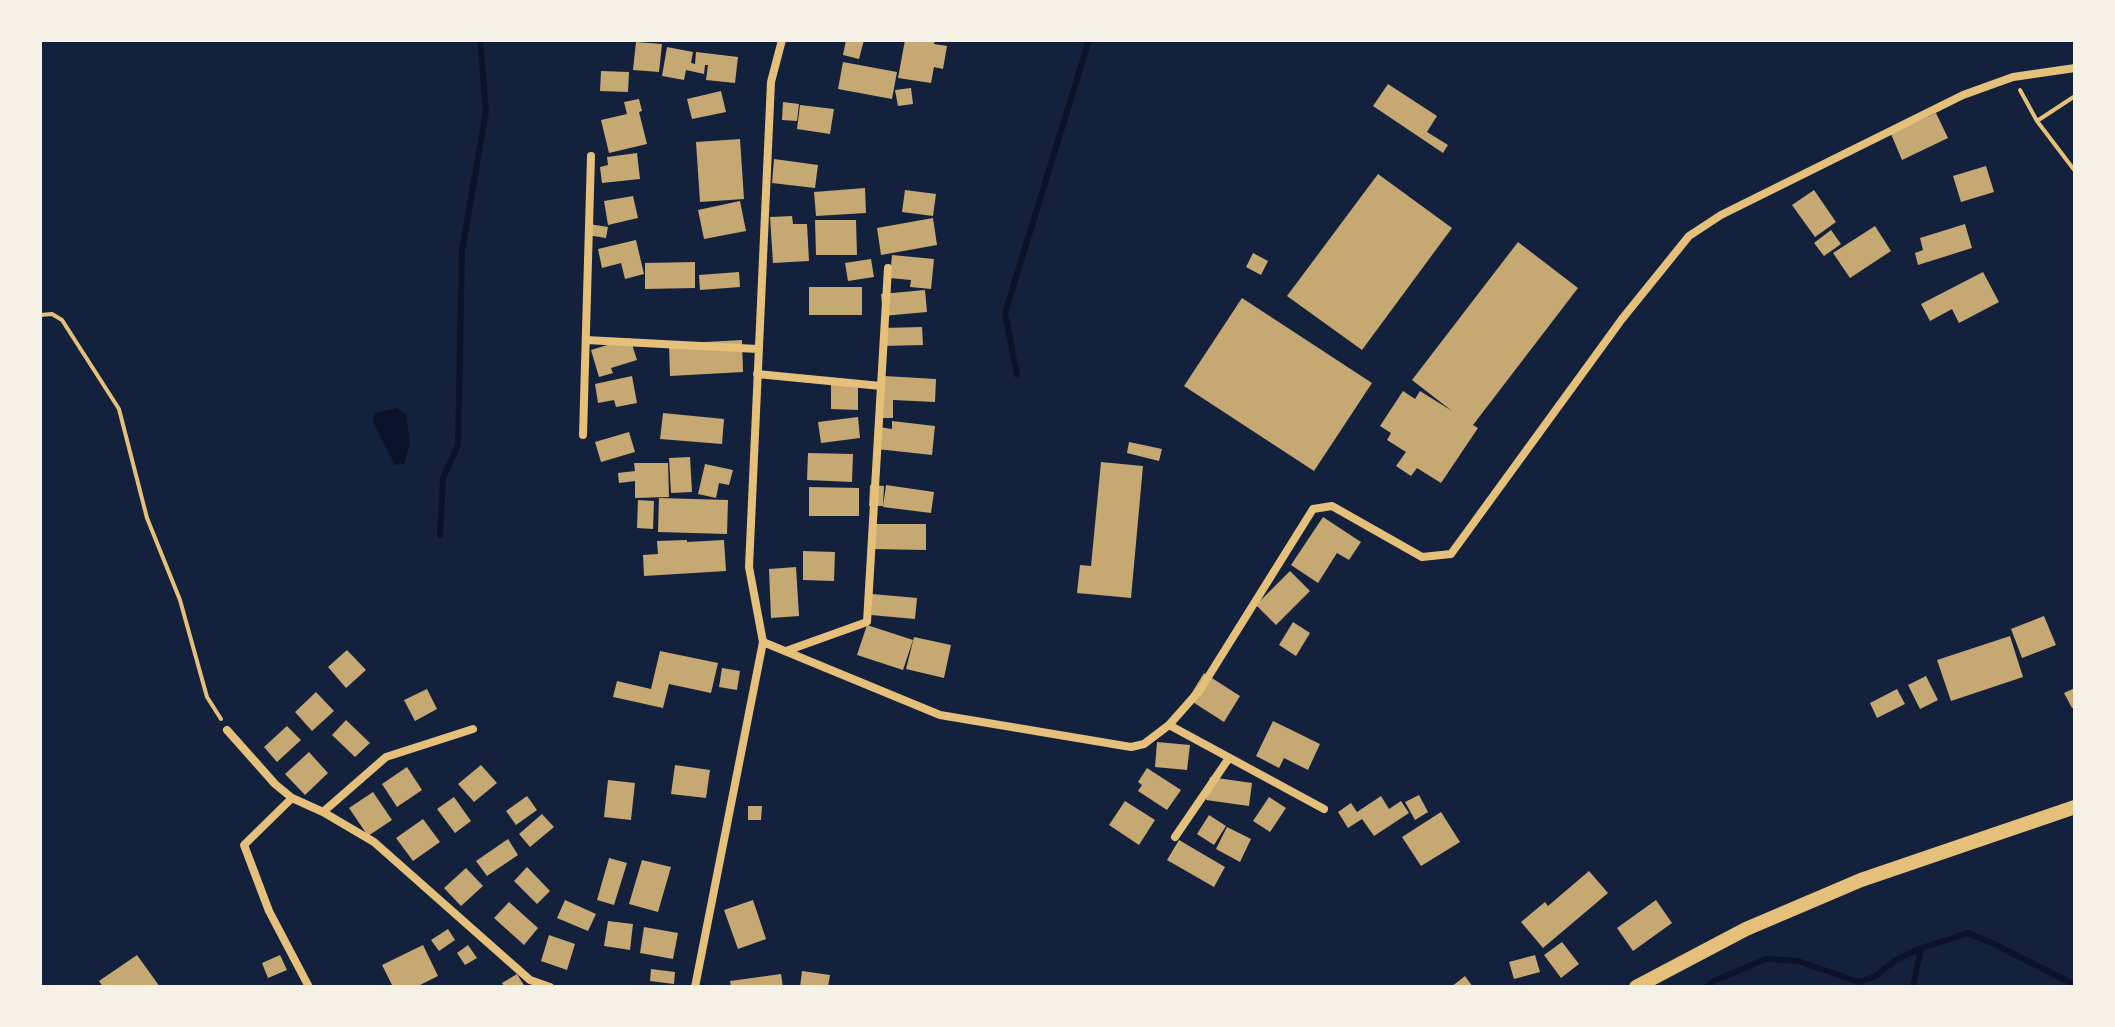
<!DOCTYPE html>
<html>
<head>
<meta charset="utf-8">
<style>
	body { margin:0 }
	#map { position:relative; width:2115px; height:1027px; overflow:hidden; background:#14213d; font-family:Manrope,sans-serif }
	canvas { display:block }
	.frame { position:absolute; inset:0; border:42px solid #f6f1e7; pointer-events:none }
</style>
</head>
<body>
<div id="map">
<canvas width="2115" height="1027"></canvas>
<div class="frame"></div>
</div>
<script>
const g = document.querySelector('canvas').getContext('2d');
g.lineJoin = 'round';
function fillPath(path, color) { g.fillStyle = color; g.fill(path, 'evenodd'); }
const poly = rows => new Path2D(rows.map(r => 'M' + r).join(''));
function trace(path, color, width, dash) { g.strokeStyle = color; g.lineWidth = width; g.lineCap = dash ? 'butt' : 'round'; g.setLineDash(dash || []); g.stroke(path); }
const water = poly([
	[397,408,406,415,410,443,404,464,395,465,373,422,374,413]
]);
const stream = poly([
	[1017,375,1005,313,1089,40],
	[440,535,443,478,458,445,462,251,486,111,480,40],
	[1707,987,1714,981,1766,959,1798,961,1859,982,1874,977,1896,960,1921,948,1968,933,1992,943,2075,985],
	[1913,987,1921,948]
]);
const building = poly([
	[846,40,864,40,859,59,843,55],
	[905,40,935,40,934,44,947,46,943,69,934,67,931,83,898,78],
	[636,42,662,44,659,72,633,70],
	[667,47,693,52,691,63,695,64,696,52,738,57,735,83,706,80,708,65,705,65,704,74,686,70,684,80,662,76],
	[843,62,897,72,892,99,838,89],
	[601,71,629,72,628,92,600,91],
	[1388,84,1437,116,1427,132,1448,145,1443,153,1373,106],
	[911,88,913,104,898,106,895,90],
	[721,91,726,112,692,119,687,99],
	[639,99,642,111,639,112,647,144,609,153,601,120,627,114,624,102],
	[783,102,799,104,797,121,782,120],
	[800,105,834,109,830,134,797,129],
	[1936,113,1948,138,1902,160,1891,134],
	[740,139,744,199,700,202,696,142],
	[637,153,640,179,602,183,600,167,608,165,607,157],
	[774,159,818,165,815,188,772,183],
	[1986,166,1994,192,1961,202,1953,176],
	[1378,174,1452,228,1362,350,1287,296],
	[865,188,866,213,816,216,814,192],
	[905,190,936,194,933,216,902,212],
	[1814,190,1836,222,1815,237,1792,205],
	[633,196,638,218,608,225,604,201],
	[740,201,746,231,704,239,698,210],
	[792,216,793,224,807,224,809,261,773,263,770,217],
	[933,218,937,245,881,255,877,228],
	[815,220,856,220,857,255,816,255],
	[589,224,608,227,606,238,587,235],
	[1965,224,1972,248,1918,265,1915,253,1923,250,1920,238],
	[1875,226,1891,251,1850,278,1833,253],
	[1831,230,1841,244,1824,256,1814,243],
	[636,240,644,274,625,279,621,263,602,268,598,249],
	[1518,242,1578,288,1473,425,1478,428,1441,483,1417,468,1411,476,1396,466,1406,452,1387,440,1391,433,1380,426,1403,391,1415,399,1420,391,1452,411,1412,380],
	[1253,253,1268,261,1261,275,1246,267],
	[892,255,934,259,931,289,910,287,911,280,890,278],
	[871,259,874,277,848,281,845,263],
	[695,262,695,288,645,289,645,263],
	[739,272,740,287,700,290,699,275],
	[1983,272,1999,302,1959,323,1952,309,1930,321,1921,304],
	[809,287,862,287,862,315,809,315],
	[925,290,927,312,883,316,881,294],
	[1242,298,1372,383,1314,471,1184,386],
	[922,327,923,345,883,346,883,328],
	[630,338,637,360,611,368,613,373,599,377,591,350],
	[742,340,743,372,670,376,669,344],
	[632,376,637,403,616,407,614,400,598,403,595,384],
	[884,376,936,379,935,402,893,400,893,418,879,418],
	[831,383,858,383,858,410,831,409],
	[663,413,724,419,722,444,660,439],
	[858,417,860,438,821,443,818,422],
	[892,421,935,426,932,455,877,449,879,427,892,429],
	[629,432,635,452,601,462,595,442],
	[1129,442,1162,449,1159,461,1127,453],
	[808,453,853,454,852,482,807,480],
	[690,457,692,492,671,493,669,458],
	[1101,462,1143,466,1131,598,1077,593,1080,565,1091,566],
	[634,463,668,463,669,497,635,498,635,481,619,483,618,473,635,471],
	[705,464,733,470,729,485,719,483,716,498,698,494],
	[870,485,884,486,883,506,869,506],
	[886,485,934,492,931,513,883,507],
	[809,487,859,488,859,516,809,516],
	[659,498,728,500,727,534,658,532],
	[638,500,654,501,653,529,637,528],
	[1323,517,1361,542,1349,560,1337,553,1318,583,1291,565],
	[871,524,926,524,926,550,871,549],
	[687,540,687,542,724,540,726,571,644,576,643,555,658,554,657,541],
	[803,551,835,552,834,581,803,580],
	[796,567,799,616,771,618,769,569],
	[1290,571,1310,591,1276,625,1256,605],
	[872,594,917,598,915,619,871,615],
	[2044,616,2056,645,2022,658,2011,629],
	[1293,622,1310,633,1296,656,1279,645],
	[867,625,913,640,903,670,857,655],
	[2010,636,2023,677,1951,701,1937,660],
	[914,637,951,645,944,678,906,669],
	[347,650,366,670,346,688,328,667],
	[660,651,718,663,711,693,669,684,663,708,613,697,617,681,651,689],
	[722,668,740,671,737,690,719,687],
	[1204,673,1240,696,1224,722,1188,699],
	[1926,676,1938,700,1920,709,1908,685],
	[2075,688,2075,707,2072,708,2064,693],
	[427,689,437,709,415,721,404,700],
	[1897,689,1905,704,1877,718,1870,703],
	[316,692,334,711,312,731,295,712],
	[346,720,370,743,355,757,332,735],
	[1273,721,1320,744,1308,770,1284,758,1279,768,1256,756],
	[287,726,301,740,277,762,264,747],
	[1157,742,1190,745,1187,770,1155,767],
	[309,752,328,773,305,795,285,774],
	[481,765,497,783,474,802,458,784],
	[675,765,710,770,706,798,671,794],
	[407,767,422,790,397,807,382,784],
	[1147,768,1181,790,1167,810,1138,791,1142,785,1138,782],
	[1210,777,1252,783,1249,806,1206,800],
	[608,780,635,783,631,820,604,817],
	[373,792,392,820,368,836,349,808],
	[1419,795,1428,812,1415,820,1405,802],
	[527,796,537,810,516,825,506,811],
	[1381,796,1389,809,1401,801,1409,813,1374,836,1362,819,1348,828,1338,812,1351,803,1357,812],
	[454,797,471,821,455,833,437,809],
	[1269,797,1286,808,1270,832,1253,821],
	[1125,801,1155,820,1139,845,1109,825],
	[748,806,762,806,761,820,748,820],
	[1441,812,1460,842,1421,866,1402,837],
	[542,814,554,827,530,847,519,834],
	[1209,815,1226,826,1214,845,1197,834],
	[423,819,440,842,413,861,396,838],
	[1227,827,1251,839,1240,862,1216,849],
	[508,839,518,855,487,876,476,861],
	[1179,840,1225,867,1214,887,1167,860],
	[609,858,627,863,614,905,597,900],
	[642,860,671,867,658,912,629,904],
	[527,867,550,891,537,904,514,881],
	[466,868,483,886,461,906,444,888],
	[1589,871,1608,893,1543,948,1521,922,1545,902,1548,906],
	[565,900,596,914,588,931,557,918],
	[753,900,766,939,738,949,724,910],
	[1656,900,1672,923,1633,951,1617,928],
	[509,902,538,928,524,945,494,918],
	[608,921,633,924,630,950,604,946],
	[644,927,678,933,673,959,640,953],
	[448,929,455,940,439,951,431,940],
	[549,935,575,944,567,970,541,961],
	[1562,942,1579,964,1561,978,1544,955],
	[423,945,438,976,416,987,393,987,382,965],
	[468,945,477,958,465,965,457,953],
	[137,955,160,987,103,987,99,981],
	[280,955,287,970,268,978,262,963],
	[1535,955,1540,972,1514,979,1509,962],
	[651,969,675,972,674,984,650,981],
	[802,971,830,975,828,987,800,987],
	[517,974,525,987,504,987,502,983],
	[781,974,783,987,731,987,730,981],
	[1465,976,1473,987,1451,987]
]);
const path = poly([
	[2020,90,2037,121],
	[2075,96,2037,121,2075,171],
	[40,315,52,314,62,320,119,409,147,518,180,600,207,697,221,719]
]);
const minor = poly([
	[586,340,758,349],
	[757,374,881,386],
	[583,435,591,156],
	[763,642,749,567,771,82,782,40],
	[786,651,867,622,888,268],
	[1169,725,1324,809],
	[227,730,275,784,292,798,323,812,374,842,530,980,550,987],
	[292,798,244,845,269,911,309,987],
	[323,812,386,757,473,729],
	[1175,837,1229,758],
	[695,987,763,642,940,715,1131,747,1144,744,1169,725,1200,690,1313,509,1332,506,1422,557,1451,554,1622,319,1689,236,1721,215,1963,95,2013,77,2075,68]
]);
const tertiary = poly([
	[1636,987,1746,929,1861,880,2075,807]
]);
fillPath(water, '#0b132b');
trace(stream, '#0b132b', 6);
fillPath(building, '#c6a872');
trace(path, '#e5c07b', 4);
trace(minor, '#e5c07b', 8);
trace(tertiary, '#e5c07b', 14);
</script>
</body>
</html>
